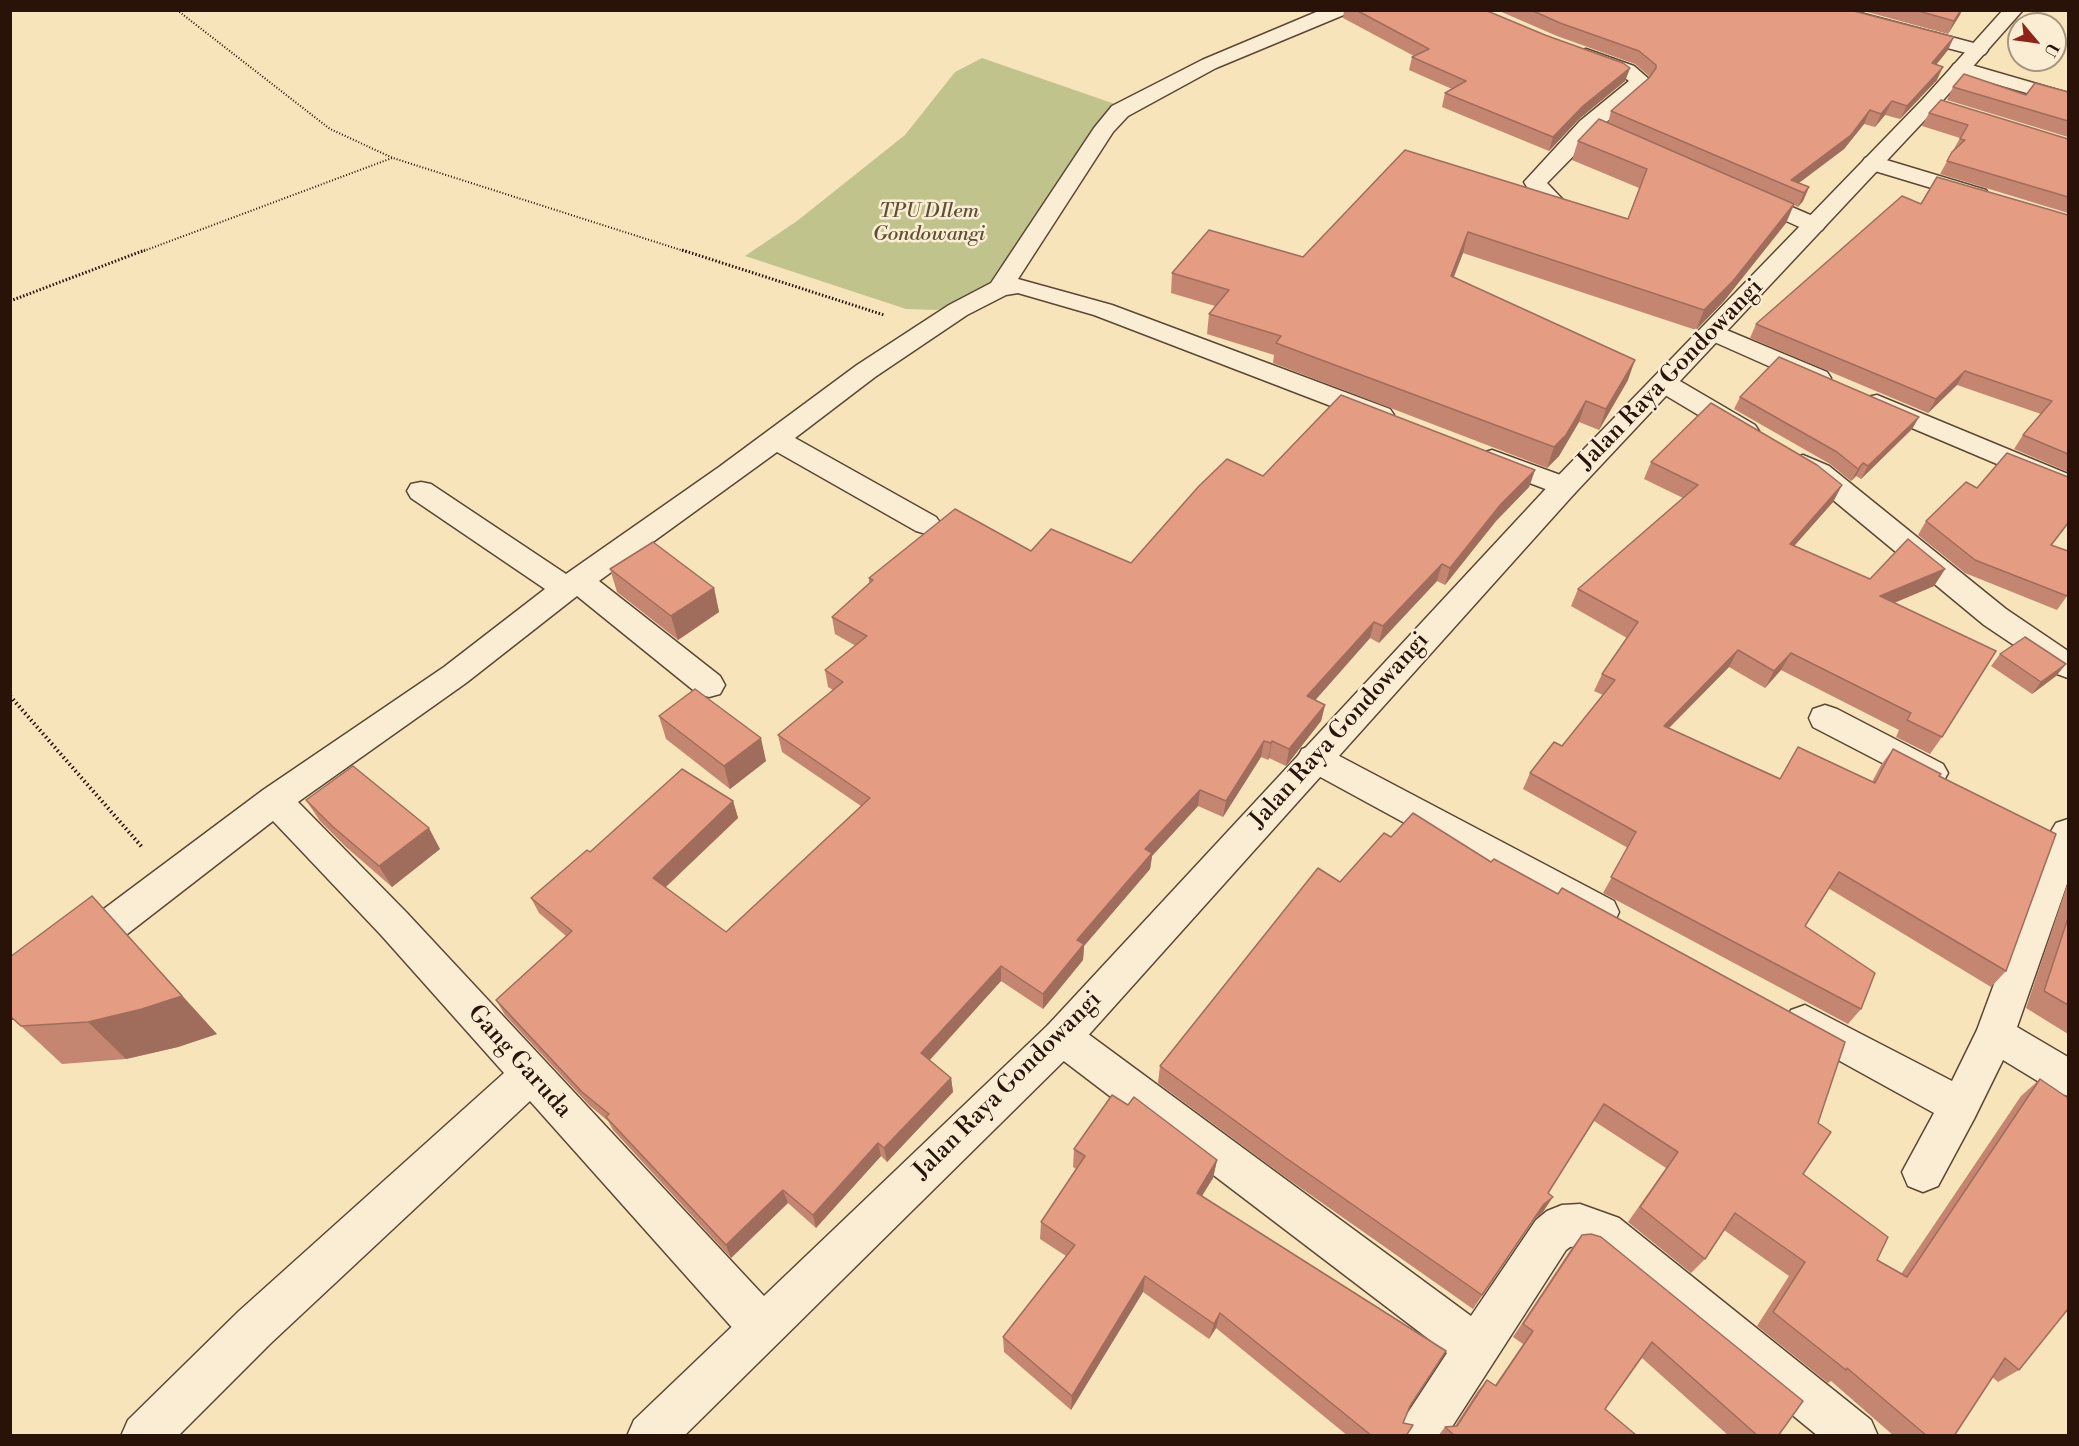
<!DOCTYPE html>
<html>
<head>
<meta charset="utf-8">
<style>
	body { margin:0 }
	#map { position:relative; width:2079px; height:1446px; overflow:hidden; background:#f7e4bb; font-family:"Libre Bodoni",serif }
	canvas { display:block }
	.frame { position:absolute; inset:0; border:12px solid #291207; pointer-events:none }
	.north { position:absolute; left:2007px; top:12px; width:60px; height:60px; box-sizing:border-box; background:#faedd3; border:2px solid #a69581; border-radius:50%; rotate:119deg; font-size:16px; font-weight:700; line-height:24px; text-align:center; color:#291207 }
	.north::after { content:''; display:block; margin:auto; width:21px; height:27px; background:#8f2418; clip-path:polygon(50% 0,100% 100%,50% 72%,0 100%) }
</style>
</head>
<body>
<div id="map">
<canvas width="2079" height="1446"></canvas>
<div class="frame"></div>
<div class="north">U</div>
</div>
<script>
const g = document.querySelector('canvas').getContext('2d');
g.lineJoin = 'round';
function fillPath(path, color) { g.fillStyle = color; g.fill(path, 'evenodd'); }
const poly = rows => new Path2D(rows.map(r => 'M' + r).join(''));
function trace(path, color, width, dash) { g.strokeStyle = color; g.lineWidth = width; g.lineCap = dash ? 'butt' : 'round'; g.setLineDash(dash || []); g.stroke(path); }
function write(font, color, halo, rows, align = 'center') {
  g.font = font + ' "Libre Bodoni",serif'; g.lineWidth = 5; g.setLineDash([]); g.textBaseline = 'middle'; g.strokeStyle = halo; g.fillStyle = color; for (const [text, x, y, turn = 0] of rows) {
    g.save(); g.translate(x, y); g.rotate((+turn || 0) * Math.PI / 180); g.textAlign = isNaN(turn) ? turn : align; if (halo) g.strokeText(text, 0, 0); g.fillText(text, 0, 0); g.restore();
  }
}
const green = poly([
	[982,58,1115,104,982,293,937,310,906,309,745,256,797,221,905,135,955,72]
]);
const pathFar2 = poly([
	[177,10,330,129,393,158,687,252],
	[141,252,392,158]
]);
const pathFar1 = poly([
	[682,250,884,315],
	[10,301,145,250]
]);
const path = poly([
	[10,696,142,847]
]);
const minor = poly([
	[1321,10,1348,10,1346,14,1216,68,1128,116,1113,132,1018,279,1112,305,1390,409,1394,415,1390,421,1380,424,1370,421,1094,315,1018,293,1006,295,967,315,875,377,795,438,936,517,941,524,936,531,926,534,916,531,777,452,599,581,720,676,725,685,720,694,709,697,698,694,577,596,466,683,298,802,407,913,777,1310,783,1326,777,1342,761,1348,745,1342,530,1101,271,1343,178,1436,121,1436,128,1420,239,1311,504,1073,381,935,273,821,24,1014,10,1019,10,979,263,790,444,667,545,589,411,498,407,491,411,484,421,482,431,484,566,574,719,467,857,365,949,305,991,283,1094,128,1112,106,1202,60,1321,10],
	[1815,10,1849,10,1985,46,1988,50,1985,54,1978,56,1817,14,1815,10],
	[1586,49,1634,66,1650,80,1643,90,1603,125,1642,141,1645,146,1642,151,1634,153,1593,136,1547,183,1567,204,1563,209,1555,211,1547,209,1533,197,1524,182,1580,121,1629,81,1620,74,1579,59,1576,55,1579,51,1586,49],
	[1961,62,2068,93,2068,105,1954,72,1951,68,1954,64,1961,62],
	[1873,156,1986,190,1989,195,1986,200,1978,202,1865,168,1862,163,1865,158,1873,156],
	[1750,189,1822,220,1826,225,1822,230,1814,232,1806,230,1742,201,1739,196,1742,191,1750,189],
	[1712,324,1827,372,1831,378,1827,384,1818,386,1809,384,1703,337,1699,332,1703,327,1712,324],
	[1664,375,1673,377,1755,425,1759,431,1755,437,1745,440,1735,437,1655,389,1651,383,1655,377,1664,375],
	[1877,395,2068,474,2068,494,1867,409,1864,403,1867,397,1877,395],
	[1492,450,1574,480,1578,487,1574,494,1564,496,1482,465,1478,459,1482,453,1492,450],
	[1803,455,1829,466,2006,609,2068,651,2068,678,2057,674,1984,625,1809,480,1793,470,1789,464,1793,458,1803,455],
	[1825,705,1837,709,1943,764,1948,773,1943,782,1931,786,1919,782,1813,727,1809,718,1813,709,1825,705],
	[1314,745,1326,749,1614,901,1619,912,1614,923,1601,928,1588,923,1302,767,1297,758,1302,749,1314,745],
	[2068,819,2068,881,2017,1027,2068,1057,2068,1096,2054,1091,2003,1060,1974,1119,1938,1186,1923,1192,1908,1186,1902,1172,1934,1113,1791,1034,1786,1022,1791,1010,1805,1005,1952,1081,1977,1030,2050,833,2056,823,2068,819],
	[1062,1019,1076,1025,1471,1316,1536,1220,1547,1211,1562,1205,1580,1204,1619,1218,1871,1420,1878,1436,1818,1436,1591,1250,1580,1246,1570,1247,1566,1250,1446,1436,1396,1436,1403,1420,1447,1353,1048,1049,1043,1037,1048,1025,1062,1019]
]);
const tertiary = poly([
	[2003,10,2023,10,1937,107,1574,494,1076,1049,684,1436,627,1436,634,1420,1048,1025,1554,480,1923,99,2003,10]
]);
const wall = poly([
	[1344,10,1485,10,1545,35,1630,68,1625,81,1579,119,1549,151,1442,107,1445,93,1452,89,1409,70,1412,57,1414,56,1343,18],
	[1497,10,1850,10,1948,50,1936,65,1937,80,1900,119,1885,115,1875,127,1864,124,1844,149,1799,183,1809,187,1803,201,1798,207,1794,205,1786,223,1724,301,1696,330,1463,253,1454,277,1628,380,1599,430,1579,422,1559,456,1547,468,1273,363,1274,355,1207,334,1209,314,1215,306,1171,293,1172,273,1303,257,1405,150,1628,219,1639,188,1572,160,1578,141,1608,123,1611,111,1650,77,1635,64,1557,36],
	[1860,10,1962,10,1948,34],
	[1953,87,2026,95,2068,92,2068,137,1947,100],
	[1929,113,2068,139,2068,213,1940,174,1960,138,1922,126],
	[1921,204,2068,215,2068,472,2014,449,2023,435,2041,414,1957,385,1928,413,1750,338,1756,324],
	[1740,397,1919,417,1912,429,1861,479,1856,476,1851,481,1830,464,1734,409],
	[1651,462,1842,485,1833,502,1794,546,1870,579,1945,569,1934,586,1894,603,1942,737,1930,754,1896,737,1899,730,1781,670,1765,688,1729,667,1669,728,1780,778,1798,747,1872,782,1881,765,1893,749,1939,776,2006,971,1991,987,1828,888,1805,926,1861,1009,1848,1024,1603,893,1628,848,1523,789,1530,773,1562,746,1603,695,1594,691,1602,674,1627,638,1571,606,1578,589,1683,498,1644,479],
	[1535,470,1529,487,1496,521,1445,585,1437,581,1379,643,1370,638,1315,700,1325,705,1321,721,1286,766,1269,758,1268,760,1261,757,1223,817,1198,806,1152,856,1150,869,1084,946,1083,960,1043,1009,1001,981,930,1060,951,1078,953,1092,887,1162,881,1156,816,1228,788,1203,731,1258,613,1130,608,1121,590,1106,505,1015,496,1000,566,936,539,913,531,898,590,852,733,801,738,818,665,888,726,932,861,806,782,752,778,735,833,690,828,687,825,670,856,646,835,634,832,617,869,584,869,578,1031,551,1131,563,1263,476],
	[2068,477,2068,524,2052,545,2067,596,2057,610,1965,573,1918,535,1926,521,1977,488],
	[610,569,714,588,719,612,678,640,617,592],
	[2000,654,2066,664,2056,676,2032,694,1991,666],
	[659,716,766,761,730,789,666,739],
	[306,800,440,849,392,887,346,847,320,821],
	[1340,882,1818,1123,1803,1174,1877,1260,1901,1274,2021,1096,2040,1079,2019,1370,1998,1382,1992,1377,1954,1436,1894,1436,1831,1381,1828,1383,1757,1326,1789,1276,1724,1230,1705,1259,1691,1273,1628,1222,1666,1168,1594,1121,1548,1193,1543,1212,1534,1219,1473,1309,1281,1174,1158,1083,1160,1066],
	[2068,882,2068,1034,2026,1008],
	[10,957,217,1034,178,1047,126,1059,62,1064,21,1026],
	[1074,1149,1217,1160,1213,1178,1202,1196,1410,1406,1403,1423,1406,1436,1348,1436,1216,1328,1209,1339,1143,1292,1071,1410,1004,1352,1003,1337,1066,1256,1040,1239,1041,1222,1076,1169,1073,1167],
	[1582,1235,1778,1436,1729,1436,1642,1358,1605,1409,1635,1436,1438,1436,1445,1427,1455,1426,1477,1392,1487,1380,1495,1385,1523,1344,1513,1337,1571,1249]
]);
const shadedWall = poly([
	[1961,10,1962,10,1960,15,1948,34,1954,21],
	[1954,37,1948,50,1926,77,1932,63],
	[1943,67,1937,80,1900,119,1907,106],
	[1630,68,1625,81,1579,119,1549,151,1553,137,1583,106],
	[1892,101,1885,115,1875,127,1881,114],
	[1870,110,1864,124,1844,149,1792,188,1791,180],
	[1809,187,1803,201,1798,207,1804,193],
	[1794,204,1786,223,1724,301,1696,330,1704,310],
	[1468,232,1463,253,1446,296,1451,276],
	[1635,360,1628,380,1599,430,1606,409],
	[1965,371,1957,385,1928,413,1936,399],
	[1586,401,1579,422,1559,456,1547,468,1554,447],
	[1919,417,1912,429,1861,479,1868,466],
	[1863,463,1856,476,1851,481,1858,469],
	[1535,470,1529,487,1496,521,1445,585,1450,568,1501,504],
	[1842,485,1833,502,1780,562,1790,544],
	[1442,564,1437,581,1379,643,1383,626],
	[1945,569,1934,586,1870,613,1880,596],
	[714,588,719,612,678,640,671,616],
	[1374,622,1370,638,1304,713,1307,696],
	[1738,650,1729,667,1655,742,1664,726],
	[1791,653,1781,670,1765,688,1774,671],
	[2066,664,2056,676,2032,694,2041,682],
	[1325,705,1321,721,1286,766,1289,749],
	[761,738,766,761,730,789,724,766],
	[1264,741,1261,757,1223,817,1226,801],
	[1272,741,1269,758,1268,760,1271,743],
	[1200,790,1198,806,1152,856,1150,869,1084,946,1083,960,1043,1009,1043,994,1077,940,1145,849],
	[733,801,738,818,658,894,653,878],
	[429,828,440,849,392,887,379,866],
	[92,896,217,1034,178,1047,126,1059,88,1022],
	[1001,966,1001,981,923,1067,921,1053],
	[951,1078,953,1092,887,1162,884,1148],
	[878,1143,881,1156,816,1228,813,1215],
	[1217,1160,1213,1178,1193,1210,1197,1193],
	[783,1190,788,1203,731,1258,726,1245],
	[1553,1197,1543,1212,1534,1219,1544,1204],
	[1145,1276,1143,1292,1071,1410,1072,1396],
	[1220,1313,1216,1328,1209,1339,1214,1324]
]);
const building = poly([
	[1356,10,1485,10,1545,35,1623,63,1630,68,1583,106,1553,137,1445,93,1466,81,1412,57,1429,49,1356,10],
	[1531,10,1850,10,1954,37,1932,63,1943,67,1907,106,1892,101,1881,114,1870,110,1851,135,1791,180,1809,187,1804,193,1611,111,1649,78,1656,68,1656,65,1639,51,1560,23,1531,10],
	[1915,10,1961,10,1954,21,1915,10],
	[1964,74,2026,95,2035,83,2068,92,2068,121,1953,87,1964,74],
	[1941,100,2068,139,2068,197,1947,161,1952,152,1965,140,1960,139,1968,125,1929,113,1941,100],
	[1599,119,1794,204,1733,281,1704,310,1468,232,1451,276,1635,360,1606,409,1586,401,1566,435,1554,447,1276,343,1281,336,1209,314,1229,290,1172,273,1209,230,1303,257,1405,150,1628,219,1647,169,1578,141,1599,119],
	[1937,177,2068,215,2068,454,2023,435,2052,401,1965,371,1936,399,1756,324,1902,196,1921,204,1937,177],
	[1779,357,1919,417,1868,466,1863,463,1858,469,1837,452,1740,397,1779,357],
	[1341,395,1535,470,1501,504,1450,568,1442,564,1383,626,1374,622,1307,696,1325,705,1289,749,1272,741,1271,743,1264,741,1226,801,1200,790,1145,849,1152,853,1077,940,1084,944,1043,994,1001,966,921,1053,951,1078,884,1148,878,1143,813,1215,783,1190,726,1245,606,1117,609,1114,582,1092,496,1000,572,931,531,898,587,850,590,852,682,769,733,801,653,878,726,932,870,798,778,735,843,682,825,670,867,636,832,617,873,580,869,578,955,509,1031,551,1051,529,1131,563,1199,486,1227,459,1263,476,1341,395],
	[1711,403,1817,465,1842,485,1790,544,1870,579,1908,539,1945,569,1880,596,1996,651,1942,737,1907,720,1911,713,1791,653,1774,671,1738,650,1664,726,1780,779,1798,747,1875,783,1893,749,1941,774,1939,776,2056,834,2006,971,1839,872,1805,926,1875,973,1861,1009,1611,877,1636,832,1530,773,1554,742,1562,746,1615,680,1602,674,1638,622,1578,589,1698,485,1651,462,1711,403],
	[2007,453,2068,477,2068,523,2051,545,2068,551,2068,593,2067,596,1975,560,1926,521,1966,482,1977,488,2007,453],
	[653,542,714,588,671,616,610,569,653,542],
	[2025,637,2066,664,2041,682,2000,654,2025,637],
	[695,689,761,738,724,766,659,716,695,689],
	[353,766,429,828,379,866,332,826,306,800,353,766],
	[1413,813,1491,862,1494,859,1558,894,1562,888,1845,1042,1818,1123,1831,1132,1803,1174,1888,1237,1877,1260,1907,1277,2040,1079,2068,1098,2068,1309,2019,1370,2005,1358,1954,1436,1927,1436,1847,1368,1846,1370,1773,1312,1805,1262,1735,1213,1705,1259,1640,1207,1678,1152,1604,1104,1548,1193,1553,1197,1544,1204,1482,1295,1286,1158,1160,1066,1318,868,1340,882,1384,833,1391,837,1413,813],
	[92,896,182,996,142,1009,88,1022,21,1026,10,1016,10,957,92,896],
	[2068,918,2068,1005,2044,991,2068,918],
	[1112,1095,1128,1105,1134,1097,1217,1160,1197,1193,1446,1351,1410,1406,1403,1423,1413,1425,1406,1436,1372,1436,1220,1313,1214,1324,1145,1276,1072,1396,1003,1337,1075,1245,1041,1222,1085,1156,1074,1149,1112,1095],
	[1591,1234,1601,1237,1803,1401,1778,1436,1758,1436,1652,1342,1605,1409,1636,1435,1635,1436,1455,1436,1445,1427,1457,1426,1487,1380,1496,1386,1533,1331,1523,1324,1582,1235,1591,1234]
]);
const farParknames = [
	["TPU DIlem",929,212],
	["Gondowangi",929,235]
];
const streetNames = [
	["Jalan Raya Gondowangi",1671,375,-46],
	["Jalan Raya Gondowangi",1340,731,-48],
	["Gang Garuda",519,1062,48],
	["Jalan Raya Gondowangi",1008,1086,-45]
];
fillPath(green, '#c1c38d');
trace(minor, '#5c4634', 3);
trace(tertiary, '#5c4634', 3);
trace(pathFar2, '#291207', 2, [1, 2]);
trace(pathFar1, '#291207', 3, [1.5, 2]);
trace(path, '#291207', 4, [1.5, 3]);
fillPath(minor, '#faedd3');
fillPath(tertiary, '#faedd3');
fillPath(wall, '#c48671');
fillPath(shadedWall, '#a06d5c');
fillPath(building, '#e49c83');
trace(building, '#a06d5c', 1.5);
write('italic 20px', '#5e5036', '#faedd3', farParknames);
write('24px', '#291207', '#faedd3', streetNames);
</script>
</body>
</html>
